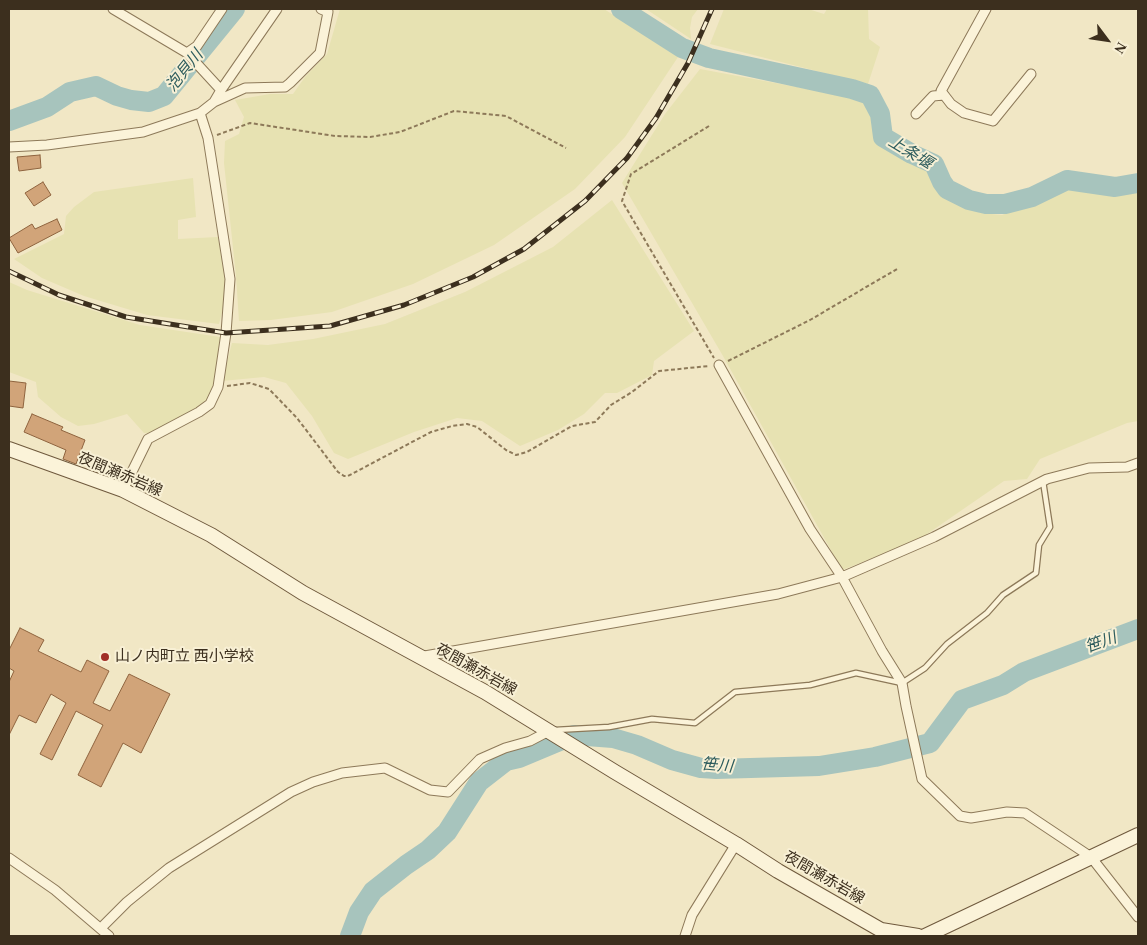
<!DOCTYPE html>
<html>
<head>
<meta charset="utf-8">
<style>
	body { margin:0 }
	#map { position:relative; width:1147px; height:945px; overflow:hidden; background:#f1e7c5; font-family:"Times New Roman",serif }
	canvas { display:block }
	.frame { position:absolute; inset:0; border:10px solid #3c2f1e; pointer-events:none }
	.north { position:absolute; left:1082px; top:15px; width:50px; height:50px; -webkit-text-stroke:4px #f8f0d5; paint-order:stroke; rotate:121deg; font-size:14px; font-weight:700; line-height:20px; text-align:center; color:#3c2f1e }
	.north::after { content:''; display:block; margin:auto; width:18px; height:22px; background:#3c2f1e; clip-path:polygon(50% 0,100% 100%,50% 72%,0 100%) }
</style>
</head>
<body>
<div id="map">
<canvas width="1147" height="945"></canvas>
<div class="frame"></div>
<div class="north">N</div>
</div>
<script>
const g = document.querySelector('canvas').getContext('2d');
g.lineJoin = 'round';
function fillPath(path, color) { g.fillStyle = color; g.fill(path, 'evenodd'); }
const poly = rows => new Path2D(rows.map(r => 'M' + r).join(''));
function trace(path, color, width, dash) { g.strokeStyle = color; g.lineWidth = width; g.lineCap = dash ? 'butt' : 'round'; g.setLineDash(dash || []); g.stroke(path); }
function write(font, color, halo, rows, align = 'center') {
  g.font = font + ' "Times New Roman","Noto Sans JP",serif'; g.lineWidth = 4; g.setLineDash([]); g.textBaseline = 'middle'; g.strokeStyle = halo; g.fillStyle = color; for (const [text, x, y, turn = 0] of rows) {
    g.save(); g.translate(x, y); g.rotate((+turn || 0) * Math.PI / 180); g.textAlign = isNaN(turn) ? turn : align; if (halo) g.strokeText(text, 0, 0); g.fillText(text, 0, 0); g.restore();
  }
}
const farmland = poly([
	[340,9,604,9,678,57,625,137,575,189,494,245,413,284,332,312,271,320,239,321,236,276,224,163,225,141,239,134,244,117,235,100,270,94,293,94,305,77,327,54],
	[646,9,698,9,692,17,690,28,691,39],
	[724,9,808,9,824,14,827,9,868,9,869,39,880,47,868,84,710,44],
	[700,69,867,100,879,141,924,168,933,181,950,200,981,213,1002,215,1067,189,1109,191,1138,187,1138,421,1127,423,1040,459,1027,479,1004,481,917,541,842,570,723,356,622,183,665,114],
	[193,178,196,217,178,220,178,239,218,237,225,276,225,301,219,324,147,315,84,296,42,278,14,259,64,234,66,216,74,207,94,192],
	[612,200,694,331,654,361,652,375,617,393,605,393,584,414,558,430,520,446,482,421,457,418,414,432,348,459,334,453,312,416,286,383,264,377,222,381,232,343,268,345,313,339,385,324,465,292,553,247],
	[9,282,27,290,140,325,220,337,222,339,216,379,210,396,204,404,151,433,144,433,127,414,94,424,78,426,61,417,38,397,36,382,9,372]
]);
const river = poly([
	[621,9,682,48,709,58,852,89,870,95,880,114,883,137,912,154,934,164,942,182,947,189,969,200,986,204,1005,204,1032,197,1067,180,1115,187,1138,183],
	[9,121,47,107,70,92,96,86,117,96,131,100,149,102,164,96,235,9],
	[350,936,359,912,373,891,406,865,428,850,447,832,479,782,506,761,519,758,574,735,613,738,637,745,672,760,701,768,716,769,819,766,875,757,930,743,962,700,1003,685,1024,672,1138,629]
]);
const building = poly([
	[40,155,41,168,19,171,17,157,40,155],
	[43,182,51,195,34,206,25,193,43,182],
	[57,219,62,230,18,253,9,238,32,224,35,229,57,219],
	[9,381,26,383,23,408,9,406,9,381],
	[32,414,63,427,61,430,85,440,76,464,63,459,66,450,24,432,32,414],
	[20,628,44,640,38,651,81,672,87,660,109,671,93,703,110,711,129,674,170,694,141,753,123,743,101,787,78,775,103,725,76,711,52,760,40,754,66,703,51,694,36,723,19,715,9,735,9,682,14,671,9,668,9,650,20,628]
]);
const path = poly([
	[709,126,631,174,622,201,714,358],
	[217,135,250,123,335,136,370,137,400,132,454,111,506,116,566,148],
	[728,361,810,320,897,269],
	[227,386,250,383,269,389,297,418,338,472,344,476,348,476,431,432,452,426,467,424,477,427,506,450,516,455,527,452,572,426,595,422,611,405,632,392,659,371,709,366]
]);
const lane = poly([
	[555,730,609,727,652,719,695,723,735,692,810,685,856,673,902,683,925,668,947,644,987,613,1003,595,1036,573,1039,545,1050,527,1043,481]
]);
const street = poly([
	[986,9,941,91,951,104,964,113,993,121,1031,74],
	[187,53,197,46,222,9],
	[221,90,277,9],
	[214,102,245,88,285,87,290,83,320,53,328,12,321,9],
	[916,114,933,96,944,95],
	[9,147,47,145,143,132,200,113,214,102,221,90,187,53,113,9],
	[719,365,810,529,842,577,882,651,902,683,906,706,922,779,960,816,971,818,1007,812,1025,813,1091,857,1138,917],
	[123,490,148,439,199,412,210,404,218,387,226,333,230,279,208,138,200,113],
	[419,657,778,594,842,577,934,537,1047,479,1089,468,1127,467,1138,463],
	[9,858,55,890,109,936],
	[101,928,127,902,169,868,291,792,313,782,342,773,385,768,430,790,448,792,480,759,505,748,530,741,549,731],
	[685,936,692,915,736,844]
]);
const secondary = poly([
	[9,449,123,490,211,535,303,593,485,692,615,772,736,844,778,871,881,930,918,936],
	[925,936,1138,835]
]);
const rail = poly([
	[9,271,59,295,126,317,226,333,330,326,404,305,473,277,524,249,585,201,627,158,656,118,688,63,712,9]
]);
const markers = [
	[105,657,5,"#a02e26"]
];
const streetNames = [
	["夜間瀬赤岩線",120,475,23],
	["夜間瀬赤岩線",476,670,29],
	["夜間瀬赤岩線",824,878,30]
];
const poiNames = [
	["山ノ内町立 西小学校",115,657]
];
const waterNames = [
	["泡貝川",185,71,-51],
	["上条堰",910,153,31],
	["笹川",1101,643,-20],
	["笹川",717,766,5]
];
fillPath(farmland, '#e7e2b2');
trace(river, '#a7c4bd', 20);
fillPath(building, '#d1a479');
trace(building, '#8e633e', 1);
trace(lane, '#8d7959', 7);
trace(street, '#8d7959', 11);
trace(secondary, '#6f593d', 16);
trace(path, '#8d7959', 2, [4, 2.5]);
trace(lane, '#fbf3d9', 4.5);
trace(street, '#fbf3d9', 9);
trace(secondary, '#fbf3d9', 14);
trace(rail, '#3c2f1e', 5);
trace(rail, '#f8f0d5', 3, [9]);
for (const [x, y, r, color] of markers) { const dot = new Path2D(); dot.arc(x, y, r, 0, 2 * Math.PI); g.fillStyle = color; g.fill(dot); trace(dot, '#f8f0d5', 2); }
write('15px', '#3c2f1e', '#f8f0d5', streetNames);
write('15px', '#3c2f1e', '#f8f0d5', poiNames, 'left');
write('italic 16px', '#2d5c5d', '#f8f0d5', waterNames);
</script>
</body>
</html>
